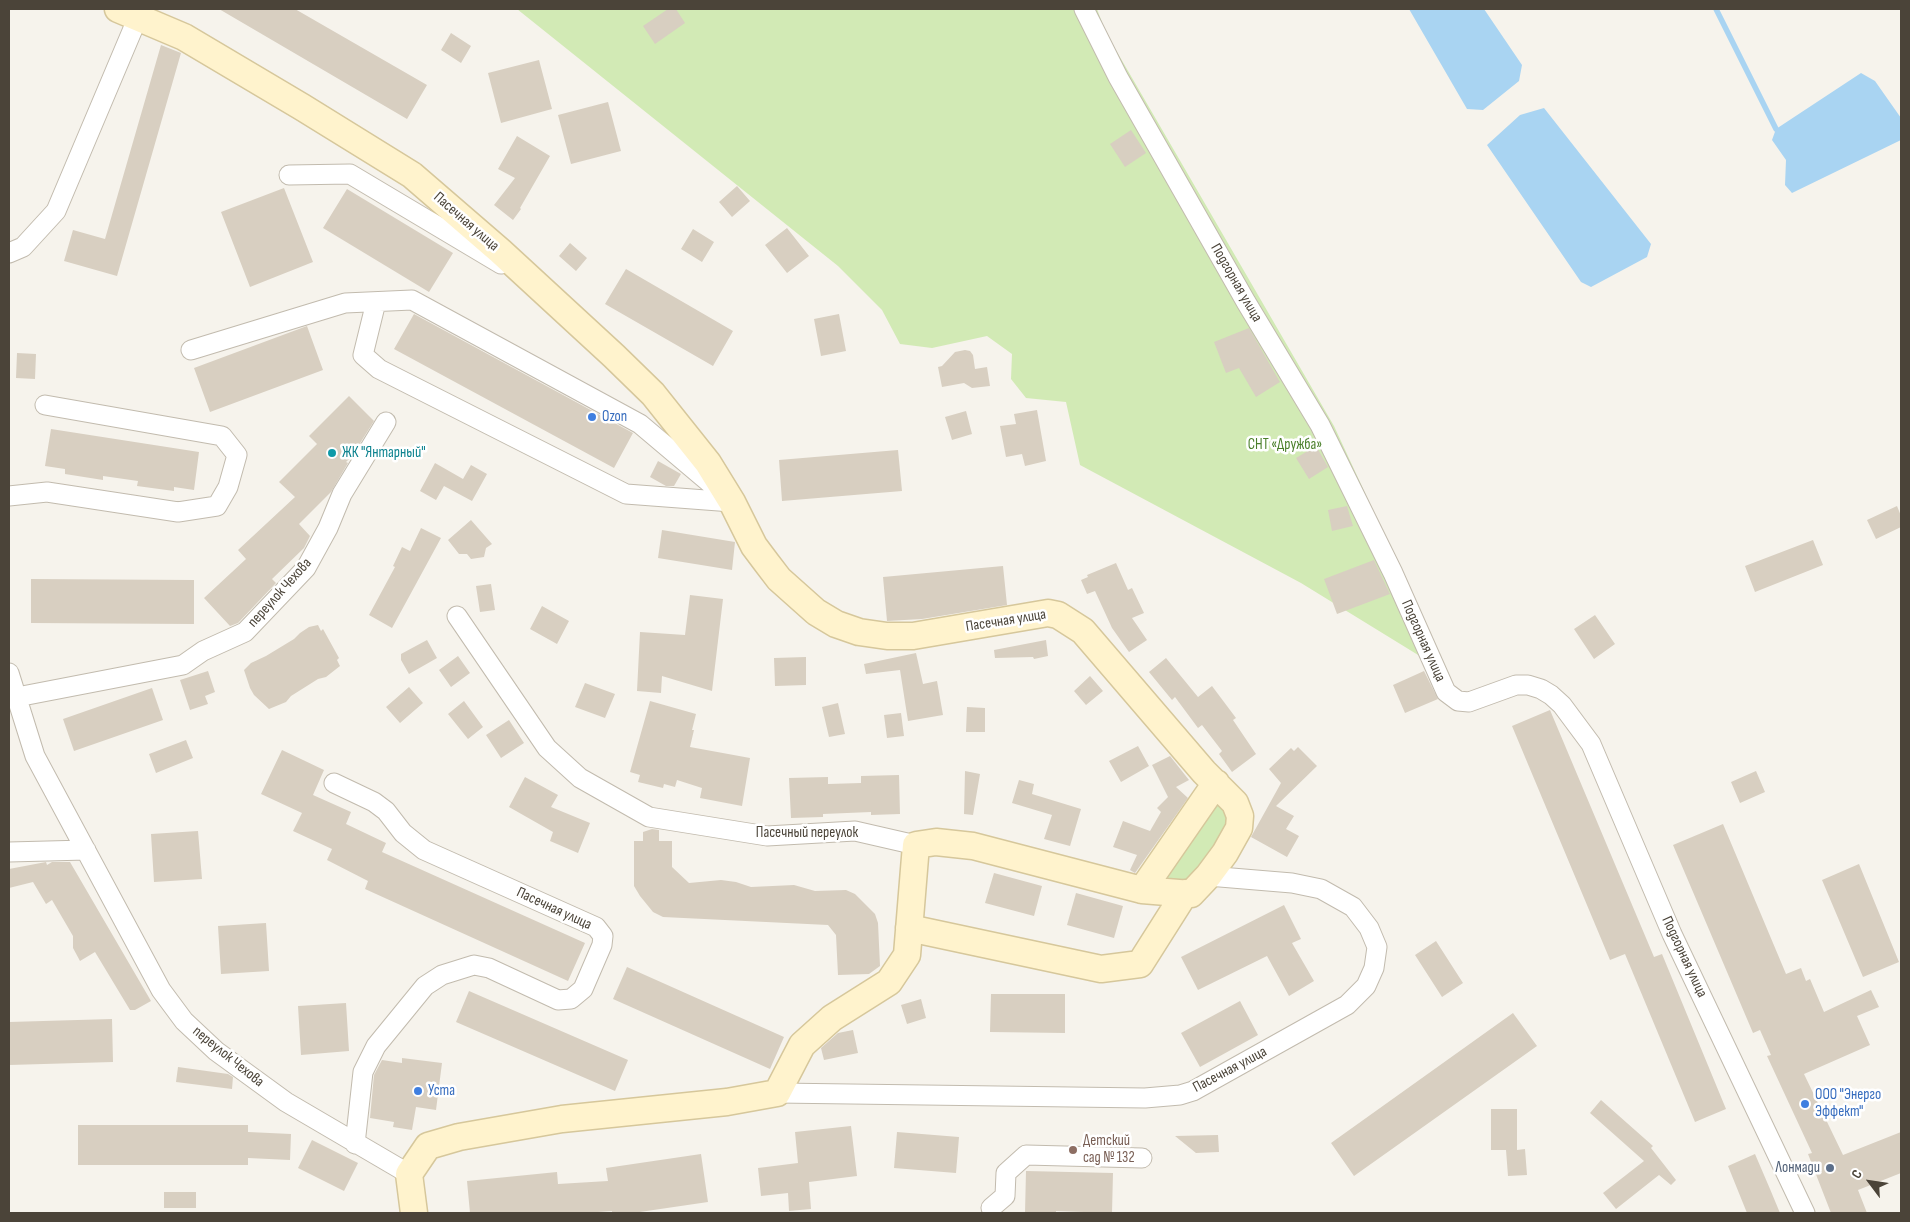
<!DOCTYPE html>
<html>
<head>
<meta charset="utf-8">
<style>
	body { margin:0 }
	#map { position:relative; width:1910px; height:1222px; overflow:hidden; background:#f6f3ec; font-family:"Sofia Sans Condensed",sans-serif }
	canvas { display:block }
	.frame { position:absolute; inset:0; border:10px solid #4b4439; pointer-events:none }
	.north { position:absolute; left:1845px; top:1157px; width:50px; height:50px; -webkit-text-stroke:4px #fff; paint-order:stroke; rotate:301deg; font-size:14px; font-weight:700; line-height:20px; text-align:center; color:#4b4439 }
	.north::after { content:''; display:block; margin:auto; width:18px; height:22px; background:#4b4439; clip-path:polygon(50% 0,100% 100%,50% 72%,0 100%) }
</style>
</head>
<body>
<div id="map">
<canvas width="1910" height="1222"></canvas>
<div class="frame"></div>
<div class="north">С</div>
</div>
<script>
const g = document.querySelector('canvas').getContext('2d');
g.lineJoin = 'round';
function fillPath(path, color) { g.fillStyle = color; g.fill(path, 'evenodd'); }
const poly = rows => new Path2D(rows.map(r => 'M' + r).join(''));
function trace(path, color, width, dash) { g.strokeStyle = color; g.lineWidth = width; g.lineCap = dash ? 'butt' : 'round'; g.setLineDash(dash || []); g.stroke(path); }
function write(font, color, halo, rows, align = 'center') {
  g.font = font + ' "Sofia Sans Condensed",sans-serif'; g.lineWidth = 5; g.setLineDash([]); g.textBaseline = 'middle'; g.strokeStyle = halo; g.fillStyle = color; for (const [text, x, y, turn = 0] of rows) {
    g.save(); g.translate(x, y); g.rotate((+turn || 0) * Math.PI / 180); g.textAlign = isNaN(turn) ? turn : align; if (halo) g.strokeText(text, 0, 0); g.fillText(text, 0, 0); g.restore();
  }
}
const green = poly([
	[517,9,1097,9,1106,33,1334,426,1449,674,1301,583,1080,465,1066,402,1026,398,1011,379,1012,354,987,336,932,348,900,344,882,310,838,266],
	[1214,799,1223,800,1230,829,1186,884,1165,880]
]);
const water = poly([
	[1409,9,1484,9,1522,65,1519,81,1483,110,1467,109],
	[1861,73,1875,81,1901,118,1901,140,1792,193,1785,185,1786,160,1772,140,1776,129],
	[1544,108,1651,244,1647,257,1591,287,1581,282,1487,145,1520,115]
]);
const stream = poly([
	[1716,9,1776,129]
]);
const building = poly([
	[219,9,295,9,427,85,407,119],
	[668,9,676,9,685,23,655,44,643,26],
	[451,33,471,46,461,63,441,50],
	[161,45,181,53,117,276,64,261,73,230,105,239],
	[539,60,552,109,501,123,488,73],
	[608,102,621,151,571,164,558,115],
	[1131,130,1146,153,1125,167,1110,144],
	[517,136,550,156,520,208,521,209,513,220,494,205,515,178,498,169],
	[737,186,750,201,732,217,719,202],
	[284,188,313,262,250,287,221,212],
	[347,189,453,253,429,292,323,228],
	[787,228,809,256,787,273,765,245],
	[693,229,714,242,702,262,681,249],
	[570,243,587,258,576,271,559,256],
	[626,269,733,331,713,366,605,304],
	[414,314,633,433,614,468,394,349],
	[839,314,846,351,821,356,814,319],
	[307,326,323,370,210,412,194,368],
	[1249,328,1280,382,1256,397,1239,368,1226,373,1214,342],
	[965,350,970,351,973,355,975,369,987,367,990,386,972,388,964,383,942,387,938,367,942,366,955,352],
	[17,353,36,354,35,379,16,378],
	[349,396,374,421,352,456,346,462,348,463,331,492,299,524,310,536,304,548,272,579,276,583,238,623,230,626,204,598,246,559,238,550,295,497,279,482,317,444,309,436],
	[1037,410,1046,461,1025,466,1022,454,1006,457,1000,426,1016,424,1014,414],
	[966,411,972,434,952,440,945,417],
	[51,429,199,452,194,490,174,487,174,491,137,486,138,481,103,476,103,480,65,474,65,469,45,466],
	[1316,446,1328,467,1309,479,1296,458],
	[898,450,902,491,782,501,779,460],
	[658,461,681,474,674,486,666,486,650,477],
	[435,463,463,479,471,465,487,474,472,501,444,486,436,500,420,491],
	[1347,506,1353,526,1332,531,1328,510],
	[1897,506,1901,516,1901,527,1876,539,1867,520],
	[471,520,492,544,486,548,484,557,471,559,467,554,459,554,448,540],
	[421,528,441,538,392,628,369,615,395,567,393,566,402,547,410,551],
	[662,530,735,542,732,570,658,558],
	[1813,540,1823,565,1755,592,1745,566],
	[1374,560,1390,594,1337,614,1324,579],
	[1116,563,1128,590,1132,588,1144,613,1132,618,1147,640,1129,652,1112,628,1095,591,1087,594,1081,580,1088,577,1087,575],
	[1003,566,1007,605,922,619,887,621,883,577],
	[31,579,194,580,194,624,31,623],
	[491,584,495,610,480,612,476,586],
	[690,595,723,599,712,691,662,676,661,693,637,691,640,632,685,635],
	[542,606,569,621,557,644,530,629],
	[1595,615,1615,644,1594,659,1574,629],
	[318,625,321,631,323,629,339,658,337,660,340,666,326,677,318,679,291,696,286,702,269,709,254,695,250,688,244,670,251,663,266,656,294,639,300,633,309,627],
	[427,640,437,658,409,674,401,660,401,654],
	[1046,640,1048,656,1034,659,1033,657,995,658,994,650],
	[916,653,923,684,937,681,943,715,908,721,900,670,866,674,864,664],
	[458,656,470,673,451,687,439,670],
	[806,657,806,685,775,686,774,658],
	[1166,658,1198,697,1212,686,1236,718,1233,720,1256,754,1232,772,1219,754,1222,751,1202,725,1198,728,1175,697,1172,700,1149,672],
	[208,671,215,692,205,696,208,704,190,710,180,680],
	[1424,671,1438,699,1405,713,1393,685],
	[1090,676,1103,691,1086,705,1074,691],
	[585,683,615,694,605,718,575,707],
	[409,687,423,703,400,723,386,707],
	[152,688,163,720,74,751,63,719],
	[464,701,483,727,468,739,448,714],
	[650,701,696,714,692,730,694,730,690,747,750,758,742,806,700,798,702,788,677,780,675,787,664,784,663,788,638,782,640,775,630,772],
	[838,703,845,734,829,737,822,707],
	[967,707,985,708,985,732,966,732],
	[1550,710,1654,957,1662,954,1726,1109,1695,1122,1625,954,1610,960,1512,726],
	[901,713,904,736,887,738,884,715],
	[509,720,524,743,501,758,486,735],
	[186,740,193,758,156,773,149,754],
	[1138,746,1149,766,1121,782,1109,761],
	[1298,747,1317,766,1276,806,1294,816,1286,829,1299,836,1287,857,1251,837,1281,783,1269,769,1291,748,1294,751],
	[282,750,324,770,313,795,351,812,346,824,386,843,382,852,585,943,568,981,365,889,368,881,327,860,332,849,293,831,302,813,261,794],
	[1170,756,1189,780,1176,787,1188,798,1135,873,1130,870,1137,855,1113,847,1123,821,1150,831,1161,812,1157,808,1168,797,1152,765],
	[965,771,980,774,973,815,964,814],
	[1756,771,1765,792,1740,803,1731,782],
	[899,775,900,814,871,815,871,812,823,814,823,817,791,818,789,778,828,777,828,784,861,783,861,776],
	[525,777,558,795,551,807,590,823,578,853,550,841,553,832,509,807],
	[1019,780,1034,784,1032,794,1081,809,1070,846,1044,839,1052,815,1012,803],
	[1723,824,1786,974,1801,968,1806,981,1810,979,1824,1012,1871,990,1879,1007,1857,1016,1870,1045,1804,1074,1843,1155,1901,1132,1901,1173,1858,1190,1867,1213,1831,1213,1808,1154,1812,1153,1767,1056,1771,1055,1760,1030,1753,1033,1673,845],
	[652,829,659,830,659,841,672,841,672,867,689,883,721,880,736,882,751,887,794,885,815,891,846,890,855,894,875,914,878,923,880,966,869,974,838,975,836,935,828,925,663,917,653,912,640,896,634,886,634,841,643,841,643,832],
	[198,831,202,879,154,882,151,834],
	[46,862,47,865,52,862,70,862,151,1001,135,1010,130,1010,95,952,80,961,73,948,73,936,52,900,46,904,33,882,9,888,9,869],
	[1859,864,1899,962,1863,977,1822,880],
	[994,873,1042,886,1034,916,985,903],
	[1076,893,1123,906,1114,938,1067,925],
	[1284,905,1301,939,1292,943,1314,981,1289,996,1267,956,1198,990,1181,957],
	[266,923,269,971,221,974,218,926],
	[1436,941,1463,983,1442,997,1415,955],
	[627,967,784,1037,770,1069,613,999],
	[469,991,628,1060,615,1091,456,1022],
	[991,994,1065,994,1065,1033,990,1032],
	[921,999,926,1018,907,1024,901,1005],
	[1240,1001,1258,1035,1200,1067,1181,1033],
	[346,1003,349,1051,301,1055,298,1006],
	[1513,1013,1537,1046,1354,1176,1331,1143],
	[112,1019,113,1062,9,1065,9,1022],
	[853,1030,858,1053,824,1060,821,1048,838,1033],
	[402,1058,442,1063,436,1110,416,1107,412,1130,393,1127,394,1122,370,1118,374,1075,382,1060,402,1063],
	[178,1067,228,1074,233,1077,232,1089,176,1082],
	[1601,1100,1653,1146,1651,1148,1676,1180,1671,1185,1659,1175,1616,1209,1603,1193,1644,1161,1590,1113],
	[1491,1109,1517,1109,1517,1150,1525,1149,1527,1175,1508,1176,1506,1150,1508,1150,1491,1150],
	[78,1125,248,1125,248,1132,291,1134,290,1160,248,1158,248,1165,78,1165],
	[851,1126,857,1176,809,1182,811,1209,789,1211,788,1193,761,1196,758,1168,798,1163,795,1132],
	[897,1132,959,1137,956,1173,894,1168],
	[1218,1135,1219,1152,1196,1153,1175,1136],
	[312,1140,358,1163,344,1191,298,1168],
	[701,1154,708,1202,633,1213,612,1213,612,1211,584,1213,470,1213,467,1181,557,1172,558,1184,608,1181,606,1168],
	[1755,1154,1770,1189,1780,1213,1747,1213,1728,1166],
	[1026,1171,1113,1173,1112,1213,1056,1211,1056,1213,1025,1213],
	[164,1192,196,1192,196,1208,164,1208]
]);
const street = poly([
	[1084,9,1118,77,1246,302,1320,425,1393,573,1446,692,1458,701,1469,702,1516,685,1528,685,1541,689,1551,695,1562,705,1591,744,1672,934,1805,1213],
	[289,175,350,174,501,264],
	[9,253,23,247,56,211,138,17],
	[376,302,363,355,379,369,626,494,732,502],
	[191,350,345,303,412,300,640,424,717,489],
	[9,496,47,492,178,512,217,506,228,487,237,455,222,436,45,405],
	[457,616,547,748,580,778,649,817,767,836,855,831,916,845],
	[9,673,35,756,161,990,184,1021,216,1051,286,1102,409,1174],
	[17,697,183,665,203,651,245,632,306,568,328,528,342,494,386,422],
	[334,783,374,802,386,811,403,833,424,850,596,927,603,936,602,945,583,989,571,999,558,1000,489,968,474,965,442,975,425,986,376,1046,363,1072,355,1144],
	[9,852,86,850],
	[777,1093,1145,1098,1180,1095,1193,1091,1347,1005,1366,986,1374,968,1377,947,1369,928,1353,907,1321,889,1292,883,1208,876],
	[991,1208,1005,1196,1006,1173,1026,1155,1142,1158]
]);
const secondary = poly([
	[118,9,184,37,302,107,412,175,500,251,614,356,653,394,708,463,732,502,754,546,766,562,779,579,816,612,836,624,859,632,887,636,913,636,1048,613,1058,615,1083,631,1204,772,1235,803,1240,816,1239,828,1225,853,1208,876,1191,894,1142,890,973,846,936,842,916,845,907,955,889,982,832,1018,802,1045,777,1093,727,1102,562,1119,459,1137,428,1146,409,1174,414,1213],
	[1142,890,1216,783],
	[909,928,1101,969,1140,964,1185,893]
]);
const markers = [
	[592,417,5,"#3f7fe0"],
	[332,453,5,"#0f9aa8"],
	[418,1091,5,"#3f7fe0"],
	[1805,1104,5,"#3f7fe0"],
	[1073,1150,5,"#8d6e63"],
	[1830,1168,5,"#5c6f8a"]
];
const streetNames = [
	["Пасечная улица",466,222,41],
	["Подгорная улица",1236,283,60],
	["переулок Чехова",280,593,-48],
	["Пасечная улица",1006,621,-9],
	["Подгорная улица",1423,641,66],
	["Пасечный переулок",807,833],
	["Пасечная улица",554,909,25],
	["Подгорная улица",1684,957,65],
	["переулок Чехова",228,1057,39],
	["Пасечная улица",1230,1070,-28]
];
const shopNames = [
	["Ozon",602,417],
	["Уста",428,1091],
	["ООО \"Энерго",1815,1095],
	["Эффект\"",1815,1112]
];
const parkNames = [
	["СНТ «Дружба»",1285,445]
];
const cultureNames = [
	["ЖК \"Янтарный\"",342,453]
];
const educationNames = [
	["Детский",1083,1141],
	["сад № 132",1083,1158]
];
const serviceNames = [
	["Лонмади",1820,1168]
];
fillPath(green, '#d2eab5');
fillPath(water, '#a9d4f2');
trace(stream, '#a9d4f2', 5.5);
fillPath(building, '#d8cfc1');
trace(street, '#c2bbae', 21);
trace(secondary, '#d6c79b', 29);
trace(street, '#fff', 19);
trace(secondary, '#fff3cd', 26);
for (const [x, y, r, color] of markers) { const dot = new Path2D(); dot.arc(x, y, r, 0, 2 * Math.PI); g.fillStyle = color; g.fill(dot); trace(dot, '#fff', 2); }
write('15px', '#4b4439', '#fff', streetNames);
write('15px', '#366cbe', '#fff', shopNames, 'left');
write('15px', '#4a7f2a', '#fff', parkNames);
write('15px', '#0d838f', '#fff', cultureNames, 'left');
write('15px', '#785e54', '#fff', educationNames, 'left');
write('15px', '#4e5e75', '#fff', serviceNames, 'right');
</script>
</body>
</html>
